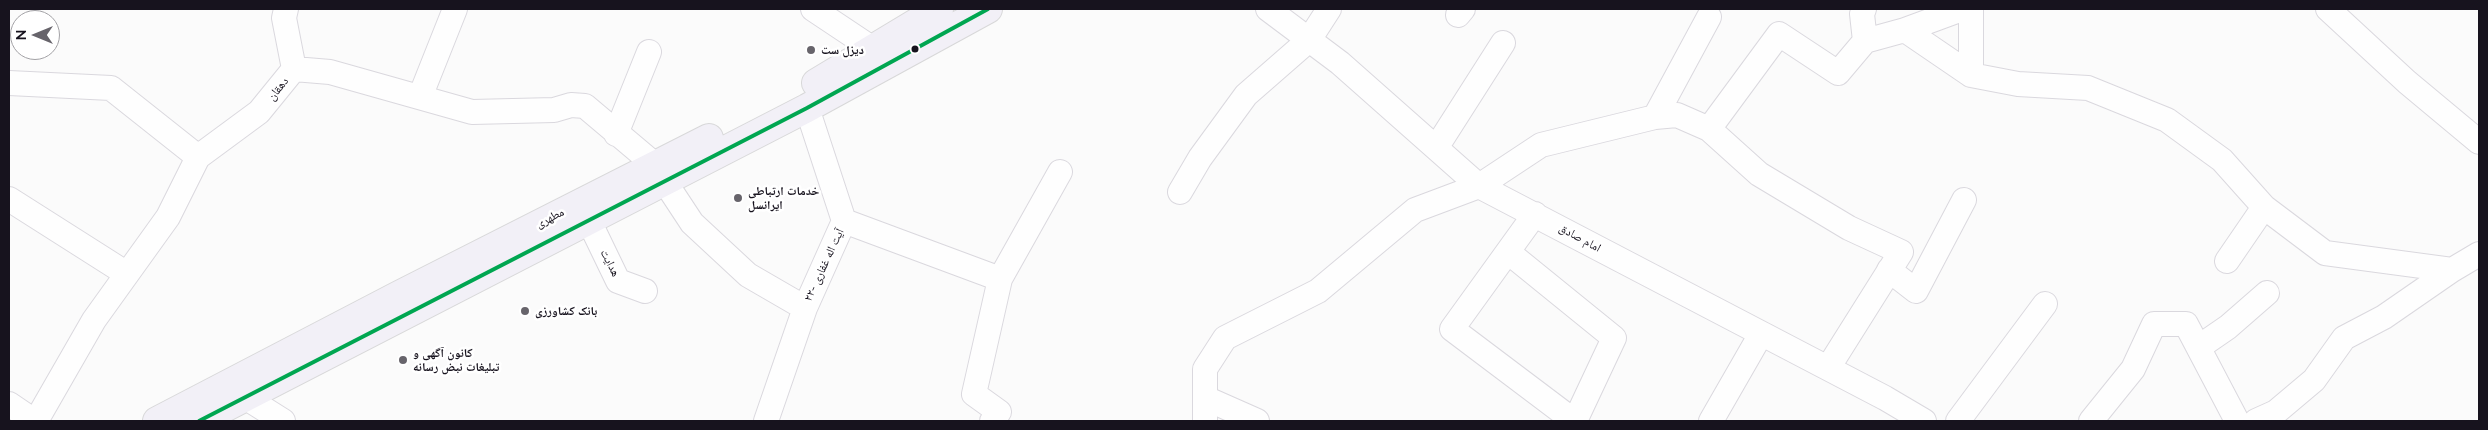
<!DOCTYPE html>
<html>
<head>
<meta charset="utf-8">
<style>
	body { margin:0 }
	#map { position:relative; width:2488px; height:430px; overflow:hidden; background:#fbfbfb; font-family:Mulish,sans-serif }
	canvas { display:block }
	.frame { position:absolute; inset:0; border:10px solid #17131e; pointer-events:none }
	.north { position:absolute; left:10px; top:10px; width:50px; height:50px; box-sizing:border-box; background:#fff; border:1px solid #a2a1a5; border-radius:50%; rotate:270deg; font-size:14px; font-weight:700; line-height:20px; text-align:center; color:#17131e }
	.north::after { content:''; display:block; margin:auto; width:18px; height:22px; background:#67646b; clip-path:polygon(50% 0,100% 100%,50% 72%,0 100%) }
</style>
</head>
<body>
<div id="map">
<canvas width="2488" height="430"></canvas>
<div class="frame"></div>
<div class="north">N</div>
</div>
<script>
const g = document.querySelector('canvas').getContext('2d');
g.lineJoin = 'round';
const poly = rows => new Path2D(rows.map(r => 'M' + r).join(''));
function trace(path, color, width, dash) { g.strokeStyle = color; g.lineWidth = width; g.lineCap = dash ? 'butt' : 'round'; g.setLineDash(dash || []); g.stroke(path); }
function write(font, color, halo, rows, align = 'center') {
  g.font = font + ' Mulish,"Noto Naskh Arabic",sans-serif'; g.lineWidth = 5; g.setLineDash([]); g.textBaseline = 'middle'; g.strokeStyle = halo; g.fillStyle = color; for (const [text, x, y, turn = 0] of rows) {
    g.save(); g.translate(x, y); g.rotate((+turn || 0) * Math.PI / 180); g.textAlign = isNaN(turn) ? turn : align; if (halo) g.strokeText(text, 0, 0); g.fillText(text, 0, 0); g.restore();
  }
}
const minor = poly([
	[286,9,284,18,294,69],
	[813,9,873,49],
	[1268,9,1340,63,1479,186,1885,398,1924,421],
	[1864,9,1862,14,1865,41],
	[1971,9,1971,75],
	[2328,9,2407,82,2479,142],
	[1458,15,1463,9],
	[1905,30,1962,9],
	[9,83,111,88,198,157],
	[420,97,455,9],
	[1655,117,1709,17],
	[1709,129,1779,34,1838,73,1865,41,1905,30,1971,75,2018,84,2088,88,2167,120,2222,160,2264,207,2325,253,2452,270],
	[616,134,649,52],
	[1436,148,1503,43],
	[665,182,692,223,748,275,805,308],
	[1180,192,1200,158,1246,95,1309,40,1329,9],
	[9,199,127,274],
	[1535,214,1452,329,1574,421],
	[589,221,618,281,645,291],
	[844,221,1000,279],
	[1508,252,1614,338,1575,421],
	[2227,261,2264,207],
	[1889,270,1916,291,1964,200],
	[2199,347,2228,327,2267,293],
	[245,397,283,421],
	[1205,398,1257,421],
	[9,404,34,421],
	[36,421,94,320,168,217,198,157,259,112,294,69,330,72,472,112,554,110,571,105,585,106,655,165],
	[766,421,805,308,844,221,807,108],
	[992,421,999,412,974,394,1000,279,1060,172],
	[1205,421,1205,369,1225,338,1318,291,1415,210,1479,186,1541,145,1655,117,1677,115,1709,129,1759,174,1849,228,1901,252,1828,368],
	[1711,421,1761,334],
	[1958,421,2045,304],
	[2091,421,2133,369,2154,324,2186,324,2237,421],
	[2256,421,2276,412,2314,380,2344,338,2384,317,2452,270,2479,254]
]);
const major = poly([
	[816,83,939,9],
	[157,421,399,295,709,138],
	[199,421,807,108,988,9]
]);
const bus1 = poly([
	[199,421,807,108,988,9]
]);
const markers = [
	[915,49,4.5,"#17131e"],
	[811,50,5,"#67646b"],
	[738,198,5,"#67646b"],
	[525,311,5,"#67646b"],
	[403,360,5,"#67646b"]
];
const poiNames = [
	["دیزل ست",821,50],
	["خدمات ارتباطی",748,191],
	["ایرانسل",748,205],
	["بانک کشاورزی",535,311],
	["کانون آگهی و",413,353],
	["تبلیغات نبض رسانه",413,367]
];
const streetNames = [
	["دهقان",278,89,-51],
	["مطهری",550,218,-27],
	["امام صادق",1580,238,29],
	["هدایت",610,263,63],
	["۲۲- آیت اله غفاری",824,265,-65]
];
trace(minor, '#dad8de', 26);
trace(major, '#d8d8d9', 30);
trace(minor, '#fefefe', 24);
trace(major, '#f2f0f7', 28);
trace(bus1, '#00a651', 4);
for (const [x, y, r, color] of markers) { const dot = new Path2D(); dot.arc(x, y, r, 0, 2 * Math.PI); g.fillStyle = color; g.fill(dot); trace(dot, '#fff', 2); }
write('bold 12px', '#17131e', '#fff', poiNames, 'left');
write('12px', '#17131e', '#fff', streetNames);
</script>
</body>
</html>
